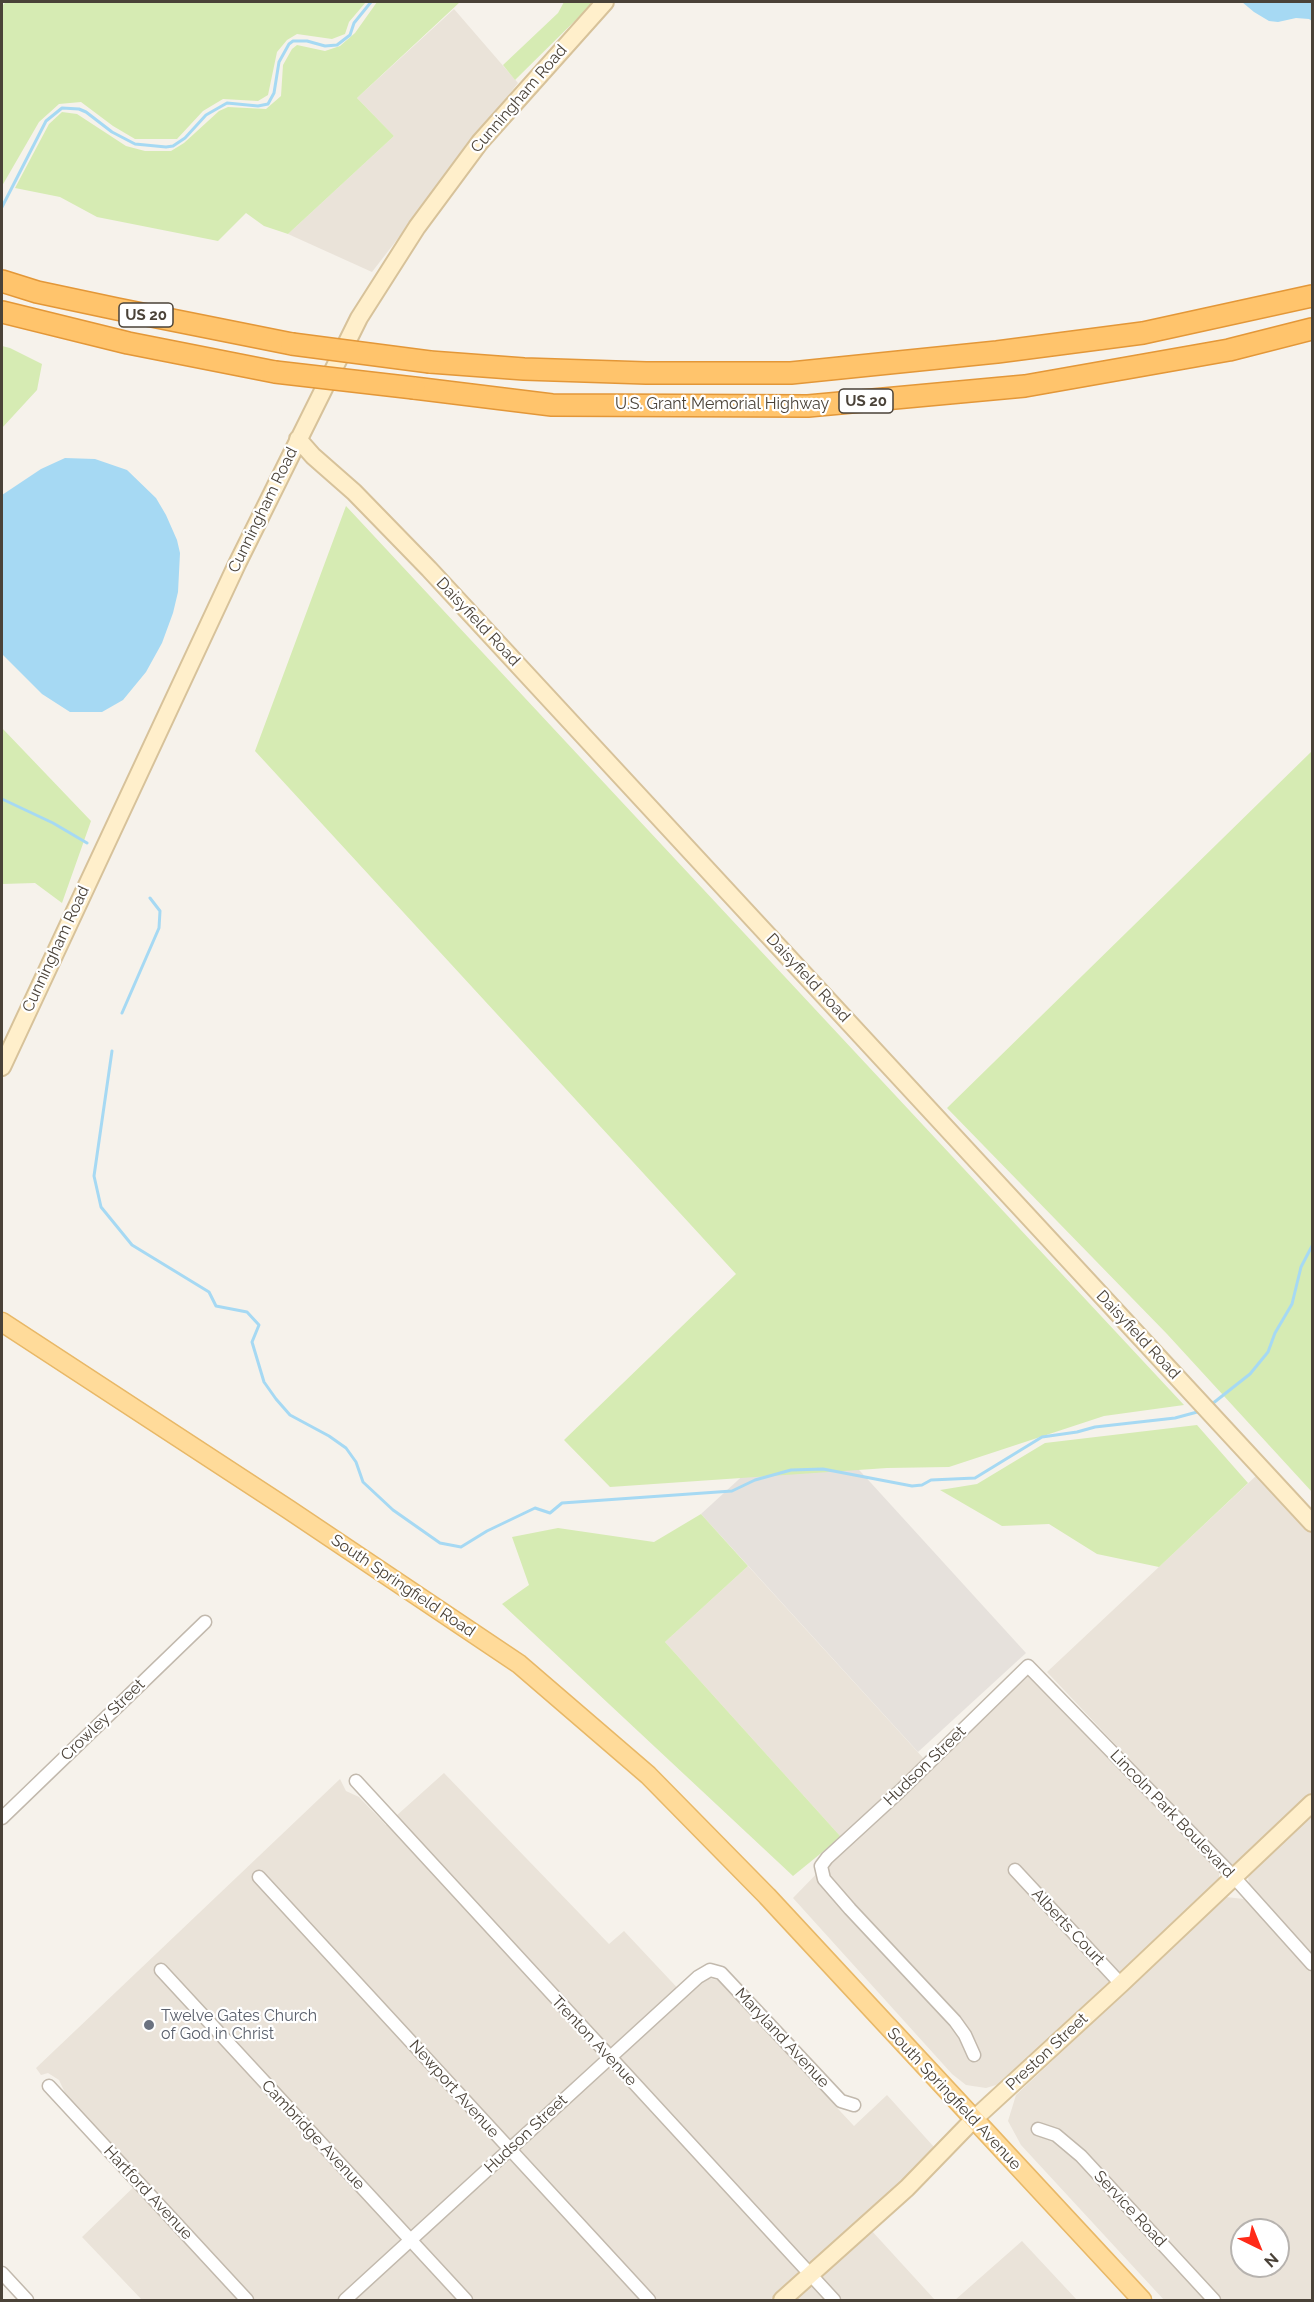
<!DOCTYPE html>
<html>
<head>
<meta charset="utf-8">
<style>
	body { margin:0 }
	#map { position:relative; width:1314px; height:2302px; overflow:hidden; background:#f6f2eb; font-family:Raleway,sans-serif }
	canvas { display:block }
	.frame { position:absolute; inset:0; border:3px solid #4a4238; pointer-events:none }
	.north { position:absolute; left:1230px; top:2218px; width:60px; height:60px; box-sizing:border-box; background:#fff; border:2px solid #b7b3af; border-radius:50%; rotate:137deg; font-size:16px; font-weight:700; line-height:24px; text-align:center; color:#4a4238 }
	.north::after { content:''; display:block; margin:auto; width:21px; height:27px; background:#ff2a18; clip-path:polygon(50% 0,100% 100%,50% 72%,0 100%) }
</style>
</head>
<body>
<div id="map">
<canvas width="1314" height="2302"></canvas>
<div class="frame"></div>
<div class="north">N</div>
</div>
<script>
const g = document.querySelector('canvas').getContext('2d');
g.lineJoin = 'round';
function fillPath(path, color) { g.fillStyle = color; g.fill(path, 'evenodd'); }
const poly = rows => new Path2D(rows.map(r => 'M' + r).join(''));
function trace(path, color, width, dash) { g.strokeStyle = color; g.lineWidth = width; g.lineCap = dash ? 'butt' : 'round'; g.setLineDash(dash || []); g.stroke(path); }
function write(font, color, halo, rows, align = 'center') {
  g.font = font + ' Raleway,sans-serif'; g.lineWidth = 4.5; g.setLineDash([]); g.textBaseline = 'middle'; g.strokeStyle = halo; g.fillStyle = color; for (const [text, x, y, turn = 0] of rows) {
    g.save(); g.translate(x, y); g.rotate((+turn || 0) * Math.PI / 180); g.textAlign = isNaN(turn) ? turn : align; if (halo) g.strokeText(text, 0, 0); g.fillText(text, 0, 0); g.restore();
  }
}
const residential = poly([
	[454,9,518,83,372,272,288,234,394,136,357,98],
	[1258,1474,1312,1533,1312,1799,1239,1868,1231,1867,1047,1672],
	[748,1566,925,1760,841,1837,665,1642],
	[1029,1675,1035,1677,1219,1872,1219,1881,1006,2082,986,2088,966,2085,952,2074,793,1898,829,1861],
	[444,1773,609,1944,624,1931,685,1996,706,1978,718,1980,854,2126,887,2095,934,2147,918,2166,770,2300,142,2300,82,2237,143,2178,68,2099,59,2080,48,2073,41,2075,36,2068,340,1779,346,1791,359,1797,386,1825],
	[1312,1815,1312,2300,1164,2300,1021,2145,1008,2121,1016,2095,1226,1897,1244,1899,1250,1889,1248,1877,1253,1870],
	[1242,2230,1278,2230,1278,2266,1242,2266],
	[871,2230,935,2300,794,2300],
	[1022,2241,1077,2300,955,2300]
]);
const industrial = poly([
	[809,1415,1026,1653,918,1752,701,1514]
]);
const green = poly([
	[6,2,366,2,349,22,345,34,332,39,297,34,287,40,277,52,268,95,258,101,223,99,203,111,177,139,135,139,113,126,81,102,59,104,39,122,2,186,2,6],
	[377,2,460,2,357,98,394,136,288,234,264,226,246,213,218,241,97,217,60,197,15,188,49,124,62,112,77,114,126,146,145,151,171,151,184,143,219,111,228,107,266,109,281,96,283,65,292,49,297,45,325,51,340,46,355,33],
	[564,2,594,2,515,80,503,65,558,13],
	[2,346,10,348,42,364,37,390,2,428],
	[346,506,1184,1405,1104,1416,949,1467,887,1468,610,1487,564,1440,736,1274,255,751],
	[2,728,91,821,62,903,35,883,2,884],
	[1312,751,1312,1492,1167,1334,947,1108],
	[1197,1425,1248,1483,1159,1567,1097,1554,1049,1524,1002,1526,940,1490,977,1484,1045,1443],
	[701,1514,748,1566,665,1642,841,1837,793,1876,502,1604,529,1585,512,1537,558,1528,654,1542]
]);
const water = poly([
	[1242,2,1312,2,1312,21,1309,19,1296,18,1278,22,1269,21,1254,12],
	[65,458,95,459,127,470,156,498,166,515,177,540,180,553,178,592,173,613,162,643,146,672,123,700,102,712,70,712,42,694,2,654,2,495,41,469]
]);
const stream = poly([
	[2,207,46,121,62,108,79,109,86,112,112,132,135,144,166,147,173,146,185,138,206,115,227,103,258,106,268,104,274,93,279,62,289,44,293,41,307,41,325,46,337,45,350,35,354,23,371,2],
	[2,799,53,823,87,843],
	[122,1013,159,928,160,911,150,898],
	[112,1051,94,1176,101,1207,132,1245,209,1292,216,1306,247,1312,259,1325,252,1342,264,1382,276,1399,290,1415,329,1436,346,1448,356,1462,363,1482,393,1510,440,1543,461,1547,487,1531,535,1508,550,1513,562,1503,732,1491,755,1480,791,1470,823,1469,912,1486,922,1485,931,1480,975,1478,1042,1437,1077,1432,1095,1427,1175,1418,1201,1411],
	[1212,1404,1250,1374,1268,1352,1275,1333,1292,1304,1301,1267,1312,1246]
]);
const street = poly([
	[356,1781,834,2300],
	[2,1818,205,1622],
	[1015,1870,1121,1984],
	[259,1877,649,2300],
	[161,1970,466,2300],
	[974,2055,965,2035,955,2021,850,1909,824,1879,821,1866,827,1858,900,1791,1028,1666,1233,1876,1312,1964],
	[49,2086,247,2300],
	[1038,2129,1056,2135,1081,2156,1214,2300],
	[2,2273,27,2300],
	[345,2300,698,1977,710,1970,721,1973,841,2101,854,2105]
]);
const secondary = poly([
	[298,439,313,456,354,492,429,569,1312,1523],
	[2,1067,237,564,359,318,417,227,480,142,605,2],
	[782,2300,907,2188,973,2120,1121,1984,1312,1803]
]);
const primary = poly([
	[2,1322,288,1509,519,1664,648,1775,767,1896,1142,2300]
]);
const highway = poly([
	[2,281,37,292,117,309,292,344],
	[2,312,128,343,275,372],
	[430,362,524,369,646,373,791,373,997,352,1143,333,1312,296],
	[414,388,552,405,808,406,1025,386,1229,350,1312,329]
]);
const highwayBridge = poly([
	[292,344,430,362],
	[275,372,414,388]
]);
const markers = [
	[149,2025,6,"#6b7280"]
];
const shields = [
	[146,315,54],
	[866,401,54]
];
const shieldNames = [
	["US 20",146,315],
	["US 20",866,401]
];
const streetNames = [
	["Cunningham Road",519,99,-49],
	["U.S. Grant Memorial Highway",722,404],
	["Cunningham Road",263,510,-64],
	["Daisyfield Road",478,622,47],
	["Cunningham Road",56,949,-65],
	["Daisyfield Road",808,978,47],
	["Daisyfield Road",1138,1335,47],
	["South Springfield Road",403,1586,34],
	["Crowley Street",103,1720,-44],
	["Hudson Street",925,1766,-44],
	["Lincoln Park Boulevard",1172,1814,46],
	["Alberts Court",1068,1927,47],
	["Maryland Avenue",782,2038,47],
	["Trenton Avenue",594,2041,47],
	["Preston Street",1047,2052,-43],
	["Newport Avenue",454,2089,48],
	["South Springfield Avenue",954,2099,47],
	["Hudson Street",526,2134,-43],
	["Cambridge Avenue",313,2135,47],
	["Hartford Avenue",148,2193,47],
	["Service Road",1130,2209,47]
];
const worshipNames = [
	["Twelve Gates Church",161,2016],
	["of God in Christ",161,2034]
];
fillPath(residential, '#eae3d9');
fillPath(industrial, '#e6e1dc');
fillPath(green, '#d6ebb3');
fillPath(water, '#a6d9f3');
trace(stream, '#a6d9f3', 3);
trace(street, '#c2b9ad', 15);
trace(secondary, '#d7c29a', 20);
trace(primary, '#e8b867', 21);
trace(highway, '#e39738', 24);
trace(street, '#fff', 12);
trace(secondary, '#ffefcb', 16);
trace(primary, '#ffdb9a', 18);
trace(highway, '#ffc46c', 21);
trace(highwayBridge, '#e39738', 24, []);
trace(highwayBridge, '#ffc46c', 21);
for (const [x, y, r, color] of markers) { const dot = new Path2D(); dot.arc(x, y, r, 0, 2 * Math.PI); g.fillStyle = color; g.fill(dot); trace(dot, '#fff', 2); }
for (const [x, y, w] of shields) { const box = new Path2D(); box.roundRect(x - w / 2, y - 12, w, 24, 4.5); g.fillStyle = '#fff'; g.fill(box); trace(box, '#4a4238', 1.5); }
write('bold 15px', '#4a4238', null, shieldNames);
write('16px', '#4a4238', '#fff', streetNames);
write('16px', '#5b616d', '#fff', worshipNames, 'left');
</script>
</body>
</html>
